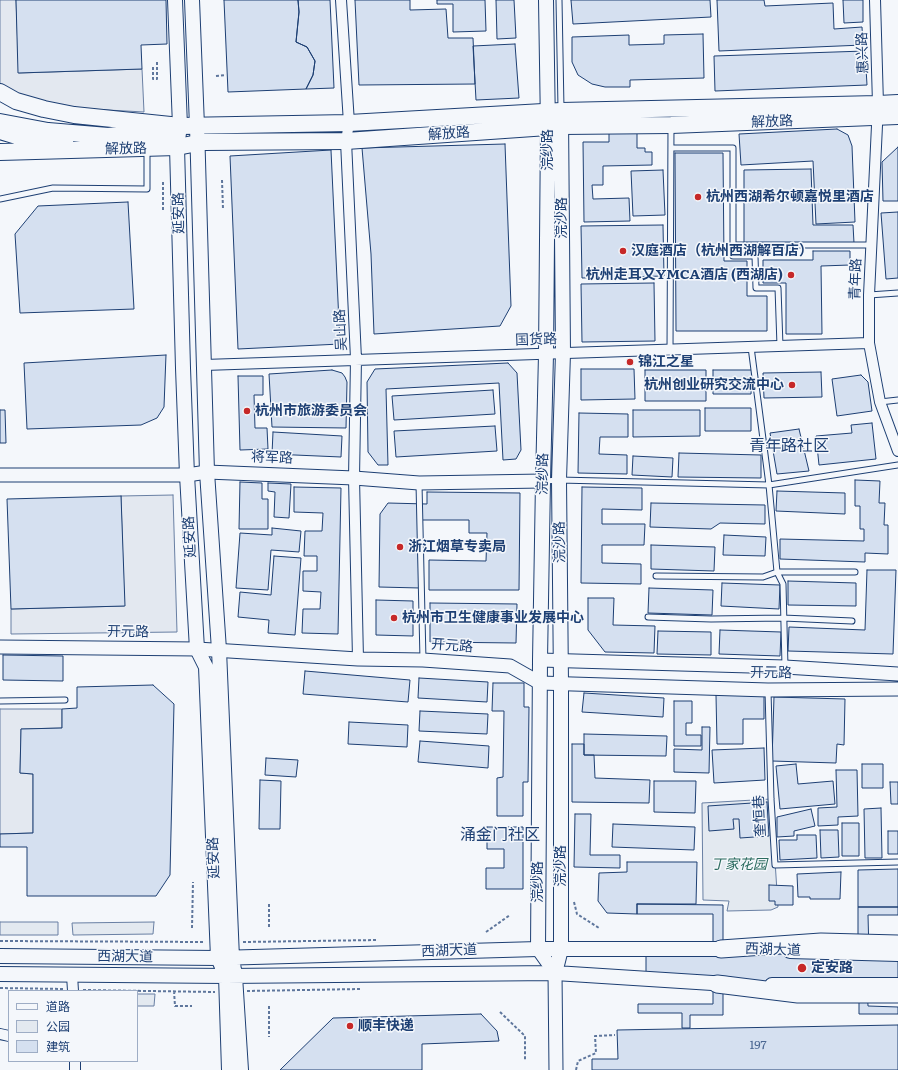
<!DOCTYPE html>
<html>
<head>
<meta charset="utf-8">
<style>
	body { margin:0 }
	#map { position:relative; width:898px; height:1070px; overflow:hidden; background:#f4f7fb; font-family:Literata,"Noto Sans SC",serif }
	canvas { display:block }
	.legend { position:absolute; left:8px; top:990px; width:130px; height:72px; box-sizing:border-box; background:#f4f7fb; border:1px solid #9eadc5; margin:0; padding:5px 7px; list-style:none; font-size:12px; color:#1d3f73 }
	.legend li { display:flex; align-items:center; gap:8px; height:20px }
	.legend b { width:20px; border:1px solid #9eadc5 }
</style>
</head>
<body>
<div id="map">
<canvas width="898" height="1070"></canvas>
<ul class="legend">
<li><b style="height:5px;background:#f4f7fb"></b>道路</li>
<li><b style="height:11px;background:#e3e9f0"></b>公园</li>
<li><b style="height:11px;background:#d5e0f0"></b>建筑</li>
</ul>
</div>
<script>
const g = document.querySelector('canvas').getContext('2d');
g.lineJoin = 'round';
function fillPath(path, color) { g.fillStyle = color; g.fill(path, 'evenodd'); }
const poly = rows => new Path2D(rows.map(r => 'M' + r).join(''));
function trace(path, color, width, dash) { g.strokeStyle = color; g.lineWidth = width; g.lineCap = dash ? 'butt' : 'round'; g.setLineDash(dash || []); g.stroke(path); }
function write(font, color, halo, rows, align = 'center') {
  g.font = font + ' Literata,"Noto Sans SC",serif'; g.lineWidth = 3; g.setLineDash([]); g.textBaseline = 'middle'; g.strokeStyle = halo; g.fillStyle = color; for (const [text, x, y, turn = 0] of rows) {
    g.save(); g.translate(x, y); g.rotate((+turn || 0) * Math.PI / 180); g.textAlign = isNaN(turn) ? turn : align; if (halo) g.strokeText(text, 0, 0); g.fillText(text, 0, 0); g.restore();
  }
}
const green = poly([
	[771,799,778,907,771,910,727,911,729,901,703,900,702,803,771,799],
	[0,922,58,922,58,935,0,935,0,922],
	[154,922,153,934,73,935,72,923,154,922],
	[137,994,155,994,154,1006,137,1006,137,994]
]);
const parking = poly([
	[0,0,16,0,19,73,142,69,144,112,71,108,31,101,0,85,0,0],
	[173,495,177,632,11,634,11,609,124,606,121,496,173,495],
	[0,709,62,709,62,728,21,729,20,773,33,774,33,833,0,834,0,709]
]);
const building = poly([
	[16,0,166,0,167,44,141,45,142,69,18,73,16,0],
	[224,0,298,0,299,12,296,42,307,47,315,61,313,75,306,89,228,92,224,0],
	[298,0,330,0,334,88,306,89,313,75,315,61,307,47,296,42,299,12,298,0],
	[355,0,410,0,410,10,446,9,448,38,473,38,475,84,359,85,355,0],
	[437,0,485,0,486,31,453,32,453,4,437,4,437,0],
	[496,0,514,0,516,38,497,39,496,0],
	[571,0,710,0,711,17,573,24,571,0],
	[717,0,764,0,765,6,833,3,834,29,862,27,863,45,719,51,717,0],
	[843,0,863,0,863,22,844,23,843,0],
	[703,34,704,78,630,80,630,87,605,87,592,84,578,75,572,62,572,37,629,35,629,45,664,44,664,35,703,34],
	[515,44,519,98,476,100,473,46,515,44],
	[865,51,867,85,715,91,714,56,865,51],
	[837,129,848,135,852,146,855,222,816,224,813,161,741,165,739,134,837,129],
	[609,131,637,131,637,148,645,148,645,152,652,152,652,165,603,166,603,185,592,185,593,199,629,198,630,221,584,222,583,142,609,142,609,131],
	[505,144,511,306,500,326,374,334,371,254,362,148,505,144],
	[898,147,898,201,883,201,882,162,898,147],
	[331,150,340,344,238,349,230,156,331,150],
	[675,153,723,153,724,261,747,261,747,296,767,296,767,331,676,331,675,153],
	[811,169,813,225,853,225,854,243,744,243,744,170,811,169],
	[663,170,665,215,633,216,631,171,663,170],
	[128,202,134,309,20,313,15,234,38,206,128,202],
	[898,212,898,278,886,279,881,213,898,212],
	[663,225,664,276,582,278,581,226,663,225],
	[813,251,850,251,850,265,821,266,822,334,786,334,786,283,763,283,763,260,813,260,813,251],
	[654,283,655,341,582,342,581,284,654,283],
	[166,355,164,407,157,418,141,425,27,429,24,363,166,355],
	[508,363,517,373,521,450,516,459,503,460,499,383,386,389,388,465,378,465,368,452,367,382,375,369,508,363],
	[581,369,634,369,635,399,581,400,581,369],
	[332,370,342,373,345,377,347,382,346,428,272,427,269,374,332,370],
	[645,370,706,370,706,401,645,401,645,370],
	[713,370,752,370,751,394,713,394,713,370],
	[821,372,822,397,764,398,763,373,821,372],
	[861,375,868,382,872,411,837,416,832,379,861,375],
	[238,376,263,376,263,395,254,395,255,428,267,428,268,449,240,450,238,376],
	[493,390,495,414,394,420,392,396,493,390],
	[705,408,751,408,751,431,705,431,705,408],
	[0,410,5,410,6,443,0,443,0,410],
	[633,410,700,410,700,436,633,437,633,410],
	[579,413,628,414,628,437,600,437,599,454,627,455,627,474,578,473,579,413],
	[872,423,876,459,819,465,816,436,852,433,851,425,872,423],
	[495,426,497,451,396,457,394,431,495,426],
	[799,429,809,471,777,474,770,433,799,429],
	[273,432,342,436,341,457,272,454,273,432],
	[679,453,761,455,761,478,678,477,679,453],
	[633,456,673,458,672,477,632,475,633,456],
	[855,480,880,481,879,503,885,503,884,525,888,525,888,554,865,553,865,562,780,559,780,539,864,541,864,529,860,529,860,506,855,506,855,480],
	[240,482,262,483,262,499,268,499,268,529,239,529,240,482],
	[268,483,291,484,289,518,274,517,275,492,268,491,268,483],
	[294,487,341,488,338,634,302,633,303,609,320,609,321,592,303,591,303,571,317,571,317,556,304,556,305,531,322,531,323,513,294,512,294,487],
	[582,487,642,488,642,510,602,509,602,524,645,524,644,545,602,545,602,563,641,564,641,584,581,583,582,487],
	[777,491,845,493,845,514,776,511,777,491],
	[427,492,520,493,519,590,429,590,429,560,486,561,487,533,469,533,469,520,420,520,420,588,379,587,380,514,388,503,427,504,427,492],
	[121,496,125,606,11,609,7,499,121,496],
	[651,503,765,505,765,524,720,523,711,529,650,527,651,503],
	[272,528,301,531,299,552,271,550,268,590,236,588,240,533,272,535,272,528],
	[724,535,766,537,765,556,723,555,724,535],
	[651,545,715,547,714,571,651,569,651,545],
	[274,556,301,558,295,635,268,633,269,620,238,617,240,592,271,595,274,556],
	[867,570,896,570,893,654,788,651,789,627,865,630,867,570],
	[788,581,856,583,856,606,788,605,788,581],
	[722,583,780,585,779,609,721,606,722,583],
	[649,588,713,590,712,615,648,613,649,588],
	[588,598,614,598,613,625,655,626,654,653,605,652,588,630,588,598],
	[376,600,413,601,413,636,376,635,376,600],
	[430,603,517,604,516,643,430,642,430,603],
	[720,630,781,632,780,656,719,654,720,630],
	[658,631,711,632,711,655,657,654,658,631],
	[3,655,63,656,63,681,3,680,3,655],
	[305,671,410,680,408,702,303,694,305,671],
	[419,678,488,682,487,702,418,698,419,678],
	[493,683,524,683,524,707,529,707,528,782,523,782,523,816,497,816,497,778,503,777,504,711,492,711,493,683],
	[153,685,174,704,170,875,156,896,27,896,27,847,0,847,0,834,33,833,33,774,20,773,21,729,62,728,62,709,77,708,77,687,153,685],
	[584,693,664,698,663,717,582,712,584,693],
	[716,695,764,695,764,719,743,719,743,744,717,744,716,695],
	[774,697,845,699,844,745,837,744,836,763,772,761,774,697],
	[674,701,692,701,692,723,686,723,686,735,701,735,701,746,674,746,674,701],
	[420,711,488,714,487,734,419,731,420,711],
	[349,722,408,725,407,747,348,744,349,722],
	[702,727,710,727,709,773,674,772,674,749,702,750,702,727],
	[584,734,667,736,666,756,584,755,584,734],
	[420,741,489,746,488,768,418,762,420,741],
	[572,744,584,744,584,755,594,755,595,778,650,780,649,803,572,802,572,744],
	[764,748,765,780,714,783,712,750,764,748],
	[266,758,298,760,296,777,265,775,266,758],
	[796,764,798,784,833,781,835,804,780,809,776,766,796,764],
	[862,764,883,764,883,788,862,788,862,764],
	[836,770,857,770,858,816,838,817,838,825,818,826,818,808,837,807,836,770],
	[260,780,281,781,280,829,259,829,260,780],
	[654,781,696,781,695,813,654,812,654,781],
	[890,782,898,782,898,804,891,804,890,782],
	[767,802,769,836,740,838,739,819,733,819,734,829,709,831,708,806,767,802],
	[881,808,882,858,865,858,864,809,881,808],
	[811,809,815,826,794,831,794,836,777,837,777,817,811,809],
	[575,814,591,814,590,855,620,855,620,868,574,867,575,814],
	[842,823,859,823,859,856,842,856,842,823],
	[613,824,695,827,694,850,612,847,613,824],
	[487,827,523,827,523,889,486,889,486,868,504,868,504,849,487,849,487,827],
	[820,830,838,830,839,857,821,858,820,830],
	[888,831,898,831,898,854,888,854,888,831],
	[797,835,816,835,817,858,780,860,779,840,797,840,797,835],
	[627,862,697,862,696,904,637,904,637,914,607,913,598,901,599,873,627,872,627,862],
	[898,869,898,907,858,907,858,870,898,869],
	[841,872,840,899,810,899,810,897,798,897,797,874,841,872],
	[769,885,793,886,793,905,775,905,775,901,769,901,769,885],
	[637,904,723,905,723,954,858,954,858,907,898,907,898,915,868,915,869,954,898,954,898,983,867,983,868,1006,898,1007,898,1014,859,1014,859,982,723,982,723,1015,690,1015,690,1028,682,1028,682,1013,638,1013,638,1004,713,1004,713,982,646,982,646,954,713,954,713,914,637,914,637,904],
	[481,1014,497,1031,499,1041,422,1044,422,1070,280,1070,333,1018,481,1014],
	[898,1025,898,1070,592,1070,592,1059,618,1059,617,1030,898,1025]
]);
const path = poly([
	[153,67,153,79,157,79,157,61],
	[216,76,226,75],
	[222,180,223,209],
	[163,182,163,211],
	[574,902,577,914,599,928],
	[269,927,269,902],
	[192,928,193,882],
	[486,932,510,915],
	[0,941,205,942],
	[243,942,377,940],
	[0,988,63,989],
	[83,990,215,992],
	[174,991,175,1006,192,1006],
	[247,991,361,989],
	[269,1006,269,1037],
	[500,1012,525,1036,525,1060],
	[576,1070,578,1061,596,1053,595,1036,615,1035]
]);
const service = poly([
	[559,0,561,108],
	[671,148,733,148,733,256,755,256,756,288,778,288,780,346],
	[0,199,53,188,147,189,147,149],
	[733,245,872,245],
	[869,295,898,293],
	[751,347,769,485,777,572,783,584,785,667],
	[670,350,671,126],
	[880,402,898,400],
	[545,481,559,480,769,485,898,465],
	[419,484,423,660],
	[656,576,763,577,777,572,855,572],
	[648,617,711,619,783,618,852,621],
	[768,691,771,799,775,865,898,862],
	[0,701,65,700]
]);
const minor = poly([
	[341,0,349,123,346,141,356,359,354,478,358,659],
	[875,0,878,104,869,295,869,343,880,402,898,451],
	[204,365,869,343],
	[72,975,73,991],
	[0,1034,9,1036],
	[75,1061,75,1070]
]);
const tertiary = poly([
	[0,475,187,475,207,472,354,478,419,483,543,481],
	[0,647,197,649,358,659,423,660,510,666,540,683,768,690,898,689],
	[540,660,785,667,898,674],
	[538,949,555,973,556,1070]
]);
const secondary = poly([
	[175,0,180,126,177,147,183,368,187,475,197,649,206,667,218,958,226,976,229,1070],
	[192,0,197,126,207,472,219,650,232,958,235,976,241,1070],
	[538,949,540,660,543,481,546,354,548,127,546,0],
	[790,951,898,954],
	[0,956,218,958,538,949,731,949],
	[555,973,561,949,561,684,559,480,563,353,561,116],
	[0,974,226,976,555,973,728,984],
	[772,985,898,985]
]);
const primary = poly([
	[0,92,16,101,44,109,74,115,180,126,349,123,561,111,878,104,898,103],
	[0,122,48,131,108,136,151,132],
	[0,131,20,137,65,141],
	[140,139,168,136,180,126],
	[0,152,177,147,203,142,346,141,562,126,671,125,898,116]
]);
const trunk = poly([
	[721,949,821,942,898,944],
	[717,984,798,994,898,994]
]);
const markers = [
	[698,197,4,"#c62828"],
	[623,251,4,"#c62828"],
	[791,275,4,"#c62828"],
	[630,362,4,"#c62828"],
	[792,385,4,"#c62828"],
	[247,411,4,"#c62828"],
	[400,547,4,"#c62828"],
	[394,618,4,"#c62828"],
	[802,968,5,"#c62828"],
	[350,1026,4,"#c62828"]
];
const numberNames = [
	["197",758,1045]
];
const streetNames = [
	["惠兴路",863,53,-92],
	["解放路",772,122,-2],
	["解放路",449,134,-4],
	["解放路",126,149,-1],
	["浣纱路",548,150,-90],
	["延安路",179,213,-91],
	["浣沙路",562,218,-90],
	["青年路",856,279,-88],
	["吴山路",341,330,-93],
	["国货路",536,340,-2],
	["将军路",272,458,2],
	["浣纱路",543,474,-89],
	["延安路",190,537,-93],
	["浣沙路",560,542,-91],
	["开元路",128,632,1],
	["开元路",452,646,4],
	["开元路",771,673,1],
	["奎恒巷",760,816,-93],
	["延安路",214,858,-92],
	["浣沙路",561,866,-90],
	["浣纱路",538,882,-90],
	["西湖大道",773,950,2],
	["西湖大道",449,951,-2],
	["西湖大道",125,957,1]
];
const poiNames = [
	["杭州西湖希尔顿嘉悦里酒店",706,197],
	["汉庭酒店（杭州西湖解百店）",631,251],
	["杭州走耳又YMCA酒店 (西湖店)",783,275,"right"],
	["锦江之星",638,362],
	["杭州创业研究交流中心",784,385,"right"],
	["杭州市旅游委员会",255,411],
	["浙江烟草专卖局",408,547],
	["杭州市卫生健康事业发展中心",402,618],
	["定安路",811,968],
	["顺丰快递",358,1026]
];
const parkNames = [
	["丁家花园",739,865]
];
const quarterNames = [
	["青年路社区",789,446],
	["涌金门社区",500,835]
];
fillPath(green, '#e3e9f0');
trace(green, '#687fa3', 1);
fillPath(parking, '#e3e8f0');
trace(parking, '#687fa3', 1);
fillPath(building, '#d5e0f0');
trace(building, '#1d3f73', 1);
trace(service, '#1d3f73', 7);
trace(minor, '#1d3f73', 12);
trace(tertiary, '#1d3f73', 15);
trace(secondary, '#1d3f73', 16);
trace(primary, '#1d3f73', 18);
trace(trunk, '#1d3f73', 19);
trace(path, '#5e769c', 2, [3, 2]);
trace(service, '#f4f7fb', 5);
trace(minor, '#f4f7fb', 10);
trace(tertiary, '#f4f7fb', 13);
trace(secondary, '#f4f7fb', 14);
trace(primary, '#f4f7fb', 16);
trace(trunk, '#f4f7fb', 17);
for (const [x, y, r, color] of markers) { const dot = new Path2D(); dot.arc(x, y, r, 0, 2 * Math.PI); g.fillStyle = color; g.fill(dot); trace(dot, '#f4f7fb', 1.5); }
write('12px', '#4b6792', null, numberNames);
write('14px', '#1d3f73', '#f4f7fb', streetNames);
write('bold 14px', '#1d3f73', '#f4f7fb', poiNames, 'left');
write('italic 14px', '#2c6c60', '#f4f7fb', parkNames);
write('16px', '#1d3f73', '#f4f7fb', quarterNames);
</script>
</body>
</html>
